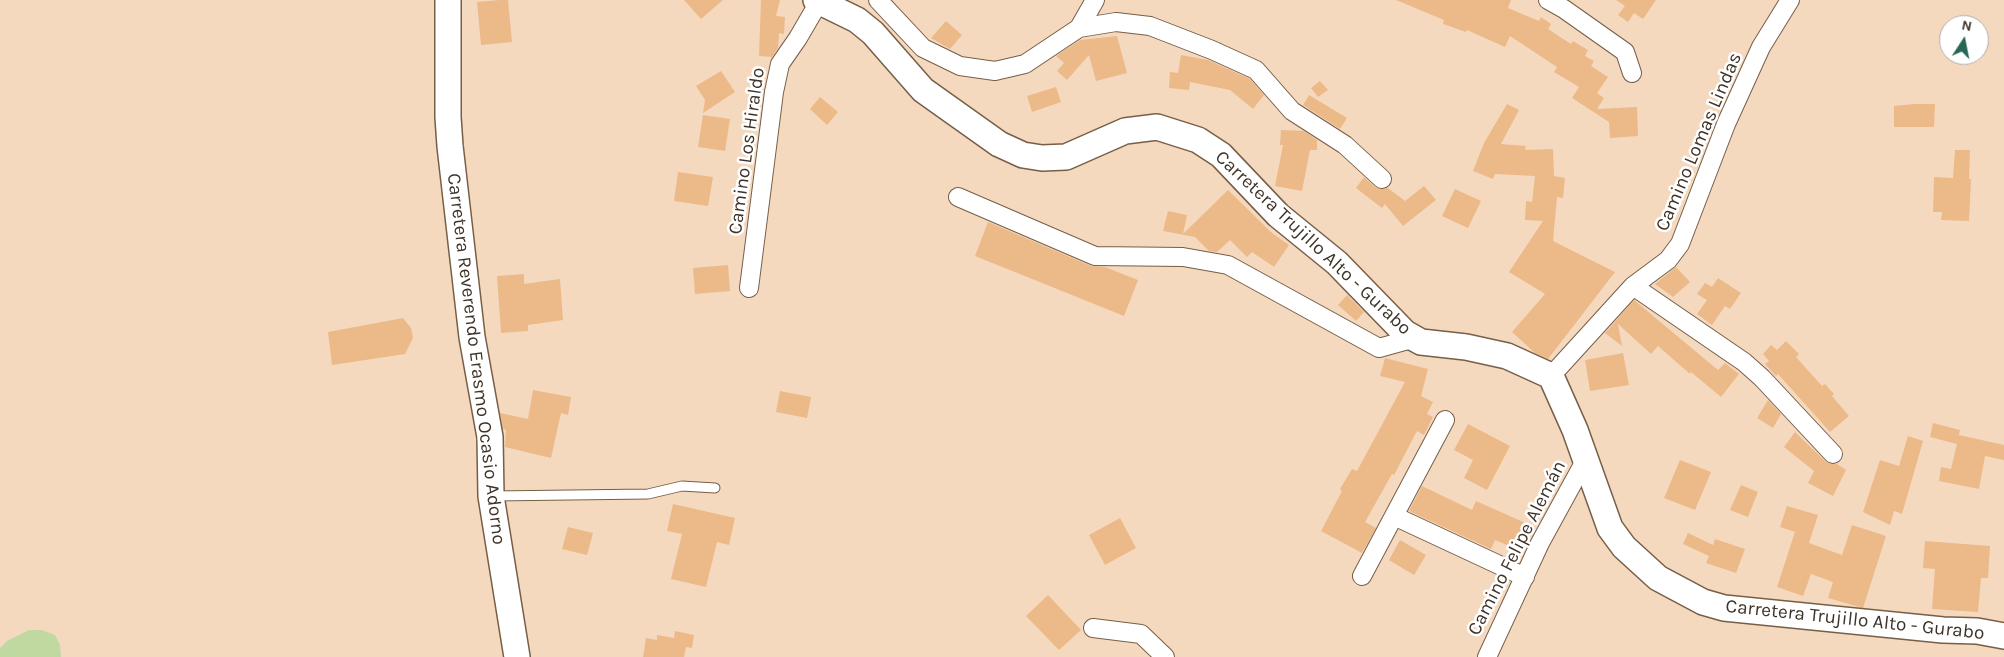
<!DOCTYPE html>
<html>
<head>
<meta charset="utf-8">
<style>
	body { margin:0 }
	#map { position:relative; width:2004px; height:657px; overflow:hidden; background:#f5d9bf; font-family:Karla,sans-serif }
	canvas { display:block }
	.north { position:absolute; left:1939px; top:15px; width:50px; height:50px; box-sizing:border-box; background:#fff; border:1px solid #b2ada9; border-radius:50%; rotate:11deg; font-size:14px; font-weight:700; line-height:20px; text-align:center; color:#3e3328 }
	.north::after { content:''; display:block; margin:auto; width:18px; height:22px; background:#276754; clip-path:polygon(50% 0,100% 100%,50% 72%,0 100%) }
</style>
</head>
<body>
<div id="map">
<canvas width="2004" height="657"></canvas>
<div class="north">N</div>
</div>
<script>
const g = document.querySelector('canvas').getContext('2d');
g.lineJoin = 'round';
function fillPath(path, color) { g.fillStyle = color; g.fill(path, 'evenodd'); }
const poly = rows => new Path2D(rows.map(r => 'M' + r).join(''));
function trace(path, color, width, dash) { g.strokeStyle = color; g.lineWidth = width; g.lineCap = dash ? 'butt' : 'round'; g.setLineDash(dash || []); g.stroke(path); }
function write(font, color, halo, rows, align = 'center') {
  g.font = font + ' Karla,sans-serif'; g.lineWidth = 5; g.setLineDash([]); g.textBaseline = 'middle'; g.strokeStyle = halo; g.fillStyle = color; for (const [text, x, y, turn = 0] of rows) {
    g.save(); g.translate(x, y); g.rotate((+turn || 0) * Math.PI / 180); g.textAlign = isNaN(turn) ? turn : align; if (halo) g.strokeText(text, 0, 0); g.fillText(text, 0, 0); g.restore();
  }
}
const green = poly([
	[29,630,42,630,55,635,60,645,61,657,0,657,0,648,7,641]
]);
const building = poly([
	[500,0,508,0,512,42,481,45,477,2],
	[684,0,723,0,701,19],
	[761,0,780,0,776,16,785,17,784,34,779,33,778,48,772,57,759,56],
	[1396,0,1511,0,1508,8,1539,21,1541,17,1551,24,1548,29,1571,44,1573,41,1588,50,1585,56,1594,61,1591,66,1608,77,1597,93,1604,98,1597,109,1637,107,1638,136,1610,138,1609,122,1572,98,1579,87,1554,72,1557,67,1510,36,1505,47,1467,30,1466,32,1443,24,1444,20],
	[1616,0,1656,0,1643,19,1634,13,1628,22,1618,15,1625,6],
	[946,21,962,35,950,49,931,38],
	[1117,36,1127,73,1096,81,1089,55,1067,80,1057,71,1064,63,1056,56,1080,40],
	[1181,55,1208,60,1250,79,1264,95,1253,109,1230,90,1190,82,1189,90,1169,88,1170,72,1178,73],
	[721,71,735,92,703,113,705,100,696,86],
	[1320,81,1328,90,1318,97,1311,88],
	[1056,87,1061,102,1032,112,1027,96],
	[1309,95,1347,118,1340,129,1303,105],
	[820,97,838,112,827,125,810,109],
	[1507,104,1519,110,1501,144,1526,146,1525,150,1553,149,1554,176,1565,178,1563,198,1557,197,1553,241,1615,272,1548,359,1535,353,1512,332,1545,294,1509,272,1543,221,1525,220,1526,201,1532,202,1535,176,1495,174,1493,179,1473,171,1484,143],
	[1914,104,1935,104,1934,127,1894,127,1894,106],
	[703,115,730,119,725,151,698,147],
	[1281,130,1304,131,1317,140,1317,150,1310,150,1302,191,1275,186,1283,145,1280,145],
	[1955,150,1970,150,1969,179,1971,179,1969,221,1941,220,1942,212,1933,212,1934,177,1953,178],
	[678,172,713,177,708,206,674,201],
	[1364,177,1375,187,1380,189,1388,188,1405,201,1424,186,1436,200,1403,226,1385,204,1382,208,1356,188],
	[1455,189,1481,201,1468,228,1442,216],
	[1228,190,1272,233,1289,245,1274,267,1252,252,1247,257,1230,240,1217,252,1209,251,1195,237,1163,231,1168,211,1187,215,1183,234],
	[988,222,1091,266,1105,267,1138,280,1124,316,975,256],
	[728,265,730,291,695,294,693,268],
	[1676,267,1690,282,1673,297,1655,284],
	[524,274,524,284,560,279,563,320,528,325,528,331,501,333,497,276],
	[1718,278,1741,293,1730,309,1725,306,1712,325,1697,314,1707,300,1697,294,1705,283,1712,287],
	[1347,295,1364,312,1356,321,1338,305],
	[1634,300,1718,370,1725,363,1739,374,1721,397,1691,372,1690,374,1658,346,1651,354,1618,324,1622,346,1605,333],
	[403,318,411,328,413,338,405,354,332,365,328,332],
	[1786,341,1799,354,1796,357,1822,386,1825,384,1834,394,1832,396,1849,416,1830,432,1778,374,1776,376,1765,364,1769,361,1763,354,1771,345,1777,350],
	[1623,353,1629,385,1590,391,1585,360],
	[1385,358,1428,369,1421,396,1433,402,1427,414,1433,417,1424,435,1417,431,1394,475,1392,474,1365,522,1376,528,1362,553,1321,531,1342,491,1340,489,1352,469,1357,471,1405,382,1380,376],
	[533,390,571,397,568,415,561,413,551,458,505,447,506,430,503,429,500,413,528,419],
	[780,391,811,397,807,418,776,412],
	[1768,400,1781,414,1773,428,1757,418],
	[1933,423,1960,430,1958,438,1959,435,2004,445,2004,460,1985,456,1979,489,1939,481,1941,467,1951,469,1957,444,1930,437],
	[1468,424,1510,446,1487,490,1464,478,1473,460,1454,450],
	[1795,432,1826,462,1830,464,1837,464,1846,470,1833,496,1808,483,1814,471,1784,447],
	[1908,436,1923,441,1902,514,1894,511,1890,525,1863,512,1880,460,1899,466],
	[1680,460,1711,472,1695,510,1664,498],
	[1741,485,1758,492,1748,517,1730,510],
	[1422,486,1472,510,1476,501,1532,526,1521,551,1495,540,1491,549,1409,511],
	[673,504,735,518,729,545,717,542,706,587,671,579,682,534,667,531],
	[1787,506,1818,515,1809,543,1842,555,1852,525,1886,536,1863,608,1828,598,1833,582,1811,574,1803,596,1777,587,1795,532,1780,527],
	[1120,518,1136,548,1105,565,1089,535],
	[568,527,593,533,587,555,562,549],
	[1688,533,1713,545,1715,539,1745,549,1736,573,1706,563,1709,556,1683,544],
	[1400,540,1426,555,1414,575,1389,560],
	[1925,541,1990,546,1988,578,1981,578,1978,612,1932,609,1935,569,1923,568],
	[1048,595,1081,630,1059,650,1026,616],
	[675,631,694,635,692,648,686,647,684,657,643,657,646,638,657,640,657,635,674,638]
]);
const lane = poly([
	[493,496,648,494,682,486,715,488]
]);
const street = poly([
	[878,0,923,48,960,66,995,71,1025,64,1079,28,1095,0],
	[1548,0,1564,9,1625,52,1632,73],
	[1079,28,1116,22,1150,26,1212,50,1256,70,1292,111,1345,145,1382,179],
	[958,197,1095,256,1183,257,1228,265,1379,348,1415,338],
	[1633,286,1744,362,1762,378,1833,454],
	[749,288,774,92,780,64,798,38,819,2],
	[1551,376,1633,286,1668,260,1680,244,1726,124,1761,47,1790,0],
	[1394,516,1525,577],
	[1362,576,1445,420],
	[1093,628,1141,634,1165,657],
	[1487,657,1540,543,1586,459]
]);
const secondary = poly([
	[448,0,448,117,450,146,472,337,490,437,491,496,517,657],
	[816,0,857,20,873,33,923,90,999,144,1023,155,1042,158,1066,157,1125,131,1157,127,1198,140,1221,155,1278,215,1337,263,1405,333,1421,342,1466,347,1507,356,1551,376,1575,430,1610,528,1624,547,1658,578,1703,602,1724,608,1943,630,1977,631,2004,636]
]);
const streetNames = [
	["Camino Lomas Lindas",1699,142,-67],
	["Camino Los Hiraldo",747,151,-82],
	["Carretera Trujillo Alto - Gurabo",1313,243,43],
	["Carretera Reverendo Erasmo Ocasio Adorno",476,359,83],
	["Camino Felipe Alemán",1517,548,-63],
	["Carretera Trujillo Alto - Gurabo",1855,620,6]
];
fillPath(green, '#c0d9a0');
fillPath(building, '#ecb989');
trace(lane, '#765e47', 11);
trace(street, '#765e47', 20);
trace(secondary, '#765e47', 28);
trace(lane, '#fff', 9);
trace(street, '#fff', 18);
trace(secondary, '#fff', 25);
write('19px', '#3e3328', '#fff', streetNames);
</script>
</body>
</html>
